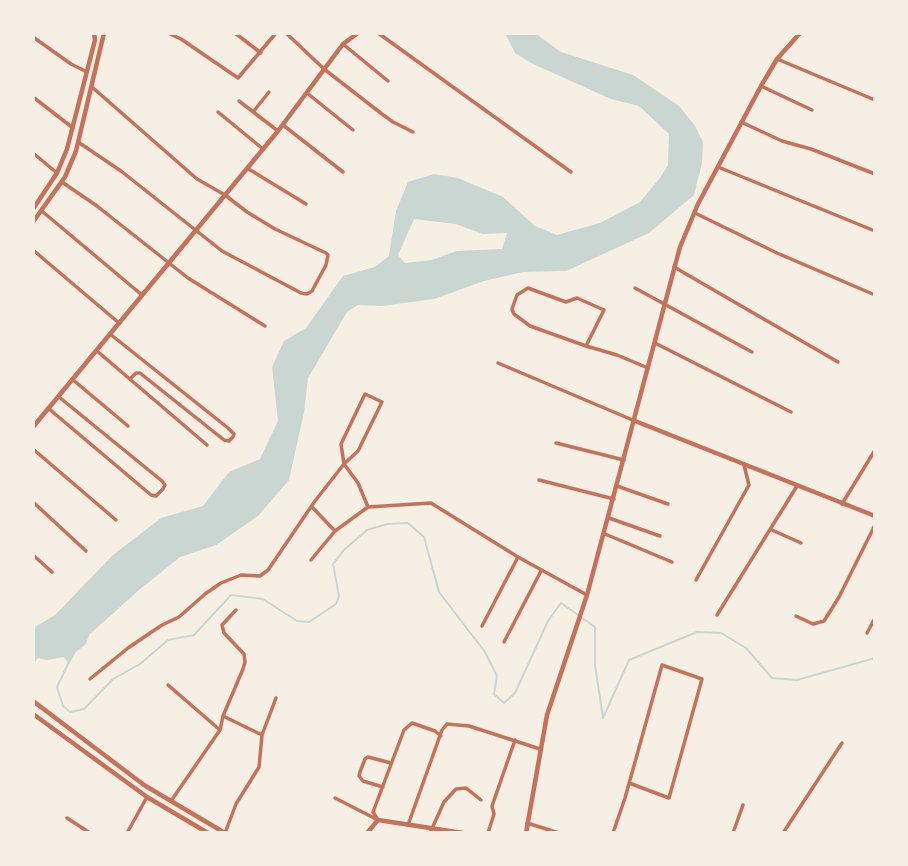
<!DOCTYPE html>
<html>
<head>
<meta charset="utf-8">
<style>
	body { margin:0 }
	#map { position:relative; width:908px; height:866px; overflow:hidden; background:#f6efe4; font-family:Helvetica,sans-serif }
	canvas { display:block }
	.frame { position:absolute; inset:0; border:35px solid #f6efe4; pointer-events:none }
</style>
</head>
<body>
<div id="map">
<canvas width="908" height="866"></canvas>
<div class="frame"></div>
</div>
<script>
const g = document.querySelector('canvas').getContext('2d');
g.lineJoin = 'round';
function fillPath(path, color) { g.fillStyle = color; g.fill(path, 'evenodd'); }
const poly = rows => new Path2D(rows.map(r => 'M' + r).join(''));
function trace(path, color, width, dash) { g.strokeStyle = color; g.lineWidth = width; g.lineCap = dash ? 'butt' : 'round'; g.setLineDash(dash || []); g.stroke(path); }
const water = poly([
	[505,33,539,33,540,37,561,52,633,75,679,106,695,126,703,142,702,163,694,195,649,233,566,271,523,272,484,281,434,299,382,306,358,305,347,312,308,378,304,412,289,480,258,516,216,545,180,557,139,590,89,635,86,644,76,652,69,664,64,657,47,660,38,658,33,665,33,628,55,615,113,555,161,518,203,506,229,472,260,459,278,421,272,367,284,341,306,328,343,276,375,267,389,256,396,211,408,182,434,174,458,178,503,197,535,226,557,235,600,223,640,202,660,178,668,165,669,134,639,106,611,99,531,63,515,53],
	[414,219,456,224,483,234,507,233,502,249,456,251,432,260,405,263,398,255]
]);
const stream = poly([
	[582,618,595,627,595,665,603,718,629,660,697,632,721,633,746,648,772,678,797,680,875,658],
	[69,662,57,687,63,706,70,712,84,709,113,679,140,664,168,640,194,635,231,595,263,599,297,621,309,622,336,604,339,596,333,564,344,550,367,530,387,524,408,523,424,537,439,592,485,652,497,676,494,694,504,703,515,693,548,621,561,603,578,615]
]);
const minor = poly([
	[168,33,181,39,238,78,276,33],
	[235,33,261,53],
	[286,33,324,69,382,114,393,122,413,132],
	[378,33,571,172],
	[33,37,71,64,87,72],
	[343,44,388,81],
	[777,59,875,100],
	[761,86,812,110],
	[307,93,353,130],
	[33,97,73,128],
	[239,101,278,131],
	[218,112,263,149],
	[253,112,269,92],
	[741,122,782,141,811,149,875,174],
	[283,125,343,172],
	[78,142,121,171,222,251,301,293,307,294,312,291,326,265,328,255,326,253,275,229,247,212,225,195,197,179,92,87],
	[33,153,57,173],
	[718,167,875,231],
	[247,168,306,204],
	[62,182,97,206,188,278,265,326],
	[43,212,142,295],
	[695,213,777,253,875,295],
	[33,250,119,323],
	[674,267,838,362],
	[635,288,752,352],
	[110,334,228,428,234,434,233,437,229,441,224,440,140,373,136,373,130,379],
	[655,343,791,412],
	[586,346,604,310,577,298,566,302,528,288,517,295,512,309,514,314,530,326,586,346,617,355,648,368],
	[97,351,207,445],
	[498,363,635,421],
	[72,379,128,426],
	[48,408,151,495,156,496,163,489,165,485,162,481,59,397],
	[556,443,624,460],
	[33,449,116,520],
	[539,480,614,499],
	[617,486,668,504],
	[33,502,86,551],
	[842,504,875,450],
	[313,508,335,531],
	[609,518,660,536],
	[772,530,801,543],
	[605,534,672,562],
	[33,555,52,572],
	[311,560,335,531,368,507],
	[696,580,749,485,744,465],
	[717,615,797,486],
	[796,616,813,624,824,621,839,597,875,525],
	[482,626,518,557],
	[867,633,875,618],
	[504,642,541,571],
	[90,679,128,648,162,625,179,617,205,594,221,583,241,575,260,576,268,570,315,501,344,464,358,451,382,402,365,394,341,444,344,464,358,483,368,507,431,503,518,557,587,595],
	[168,685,220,730],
	[223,716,262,735],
	[383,787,363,781,359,776,360,772,365,759,368,757,391,763],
	[335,798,378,820,373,812,404,730,412,723,435,731,441,736],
	[171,801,220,730,223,716,243,669,245,662,244,654,224,633,222,625,236,610],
	[67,818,90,833],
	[527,823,559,833],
	[408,825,442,730,447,724,469,726,540,749],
	[127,833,147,797],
	[225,833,236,804,259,767,262,735,276,698],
	[430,833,444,802,456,789,466,788,481,800],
	[488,833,494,814,492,806,515,740],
	[613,833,625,798,662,665,702,679,669,798,629,783],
	[733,833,743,805],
	[783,833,842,743]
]);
const tertiary = poly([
	[33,209,57,173,67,149,95,40,94,33],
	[33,222,65,177,76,151,104,33],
	[635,421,875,516],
	[33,427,278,131,343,44,358,33],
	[33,701,144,785,225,833],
	[33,714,147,797,208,833],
	[367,833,378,820,463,833],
	[526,833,547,715,587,595,680,247,698,204,761,86,777,59,800,33]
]);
fillPath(water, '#c9d6d2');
trace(stream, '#c9d6d2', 2);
trace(minor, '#c5725c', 3.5);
trace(tertiary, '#c5725c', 4.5);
</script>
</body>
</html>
